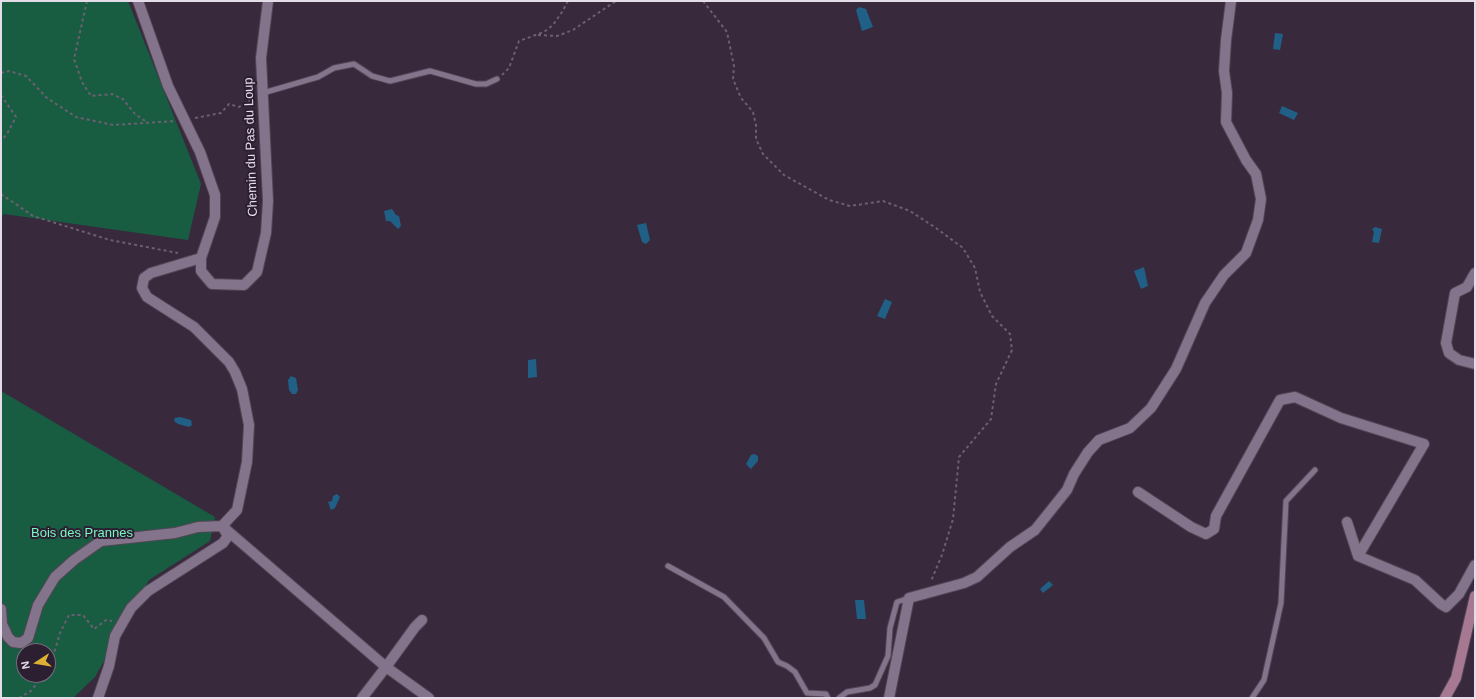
<!DOCTYPE html>
<html>
<head>
<meta charset="utf-8">
<style>
	body { margin:0 }
	#map { position:relative; width:1476px; height:699px; overflow:hidden; background:#38293d; font-family:Arial,sans-serif }
	canvas { display:block }
	.frame { position:absolute; inset:0; border:2px solid #e5dce9; pointer-events:none }
	.north { position:absolute; left:16px; top:643px; width:40px; height:40px; box-sizing:border-box; background:#2d1f32; border:1px solid #776b7b; border-radius:50%; rotate:258deg; font-size:11px; font-weight:700; line-height:16px; text-align:center; color:#e5dce9 }
	.north::after { content:''; display:block; margin:auto; width:14px; height:18px; background:#ddb133; clip-path:polygon(50% 0,100% 100%,50% 72%,0 100%) }
</style>
</head>
<body>
<div id="map">
<canvas width="1476" height="699"></canvas>
<div class="frame"></div>
<div class="north">N</div>
</div>
<script>
const g = document.querySelector('canvas').getContext('2d');
g.lineJoin = 'round';
function fillPath(path, color) { g.fillStyle = color; g.fill(path, 'evenodd'); }
const poly = rows => new Path2D(rows.map(r => 'M' + r).join(''));
function trace(path, color, width, dash) { g.strokeStyle = color; g.lineWidth = width; g.lineCap = dash ? 'butt' : 'round'; g.setLineDash(dash || []); g.stroke(path); }
function write(font, color, halo, rows, align = 'center') {
  g.font = font + ' Arial,sans-serif'; g.lineWidth = 4; g.setLineDash([]); g.textBaseline = 'middle'; g.strokeStyle = halo; g.fillStyle = color; for (const [text, x, y, turn = 0] of rows) {
    g.save(); g.translate(x, y); g.rotate((+turn || 0) * Math.PI / 180); g.textAlign = isNaN(turn) ? turn : align; if (halo) g.strokeText(text, 0, 0); g.fillText(text, 0, 0); g.restore();
  }
}
const green = poly([
	[1,1,128,1,201,184,188,240,4,214,1,217],
	[1,391,215,517,210,541,149,580,95,677,73,698,1,698],
	[24,651,48,651,48,675,24,675]
]);
const water = poly([
	[859,7,866,9,873,27,862,31,856,10],
	[1275,33,1283,34,1280,50,1273,49],
	[1282,106,1298,113,1294,120,1279,113],
	[392,209,396,215,399,216,401,226,398,229,390,221,386,221,384,211],
	[646,223,650,240,646,244,642,242,637,225],
	[1375,227,1382,229,1379,243,1372,242,1374,232,1372,229],
	[1144,267,1148,286,1141,289,1134,271],
	[885,299,892,302,885,319,877,316],
	[536,359,537,377,528,378,528,360],
	[291,376,296,378,298,390,296,394,292,394,289,390,288,380],
	[180,417,191,420,192,425,189,427,178,424,174,421,175,418],
	[754,454,758,456,758,461,751,469,746,464,751,455],
	[337,494,340,497,335,508,331,510,328,502,332,501,333,496],
	[1049,581,1053,585,1043,593,1040,589],
	[855,600,864,600,866,619,857,619]
]);
const path = poly([
	[87,1,74,59,82,82,91,96,112,94,123,99,135,114,148,123],
	[703,1,727,32,734,66,733,79,741,98,753,112,756,125,756,139,763,154,784,175,829,200,850,206,883,201,910,211,936,228,963,248,975,268,980,292,992,316,1010,334,1012,350,996,384,991,419,959,457,953,519,942,555,931,581],
	[538,35,557,36,573,30,616,1],
	[1,73,9,71,26,76,47,98,76,117,113,125,175,121],
	[502,75,509,68,519,41,544,32,553,25,562,12,568,1],
	[1,95,16,117,7,134,1,141],
	[195,118,221,113,229,104,239,107,252,99],
	[1,194,33,216,110,240,178,253],
	[48,668,51,664,60,633,69,615,83,615,94,629,106,620,112,621],
	[19,698,31,691,43,675]
]);
const lane = poly([
	[263,93,318,77,334,68,354,64,372,76,390,81,430,71,476,84,486,84,497,79],
	[668,566,724,597,764,638,778,662,787,666,795,672,807,693,826,694,828,698],
	[839,698,847,692,870,688,875,685,888,656,890,628,897,602,909,598],
	[1252,698,1264,680,1281,603,1286,501,1315,470]
]);
const street = poly([
	[138,1,168,86,200,152,215,195,215,217,201,258,201,271,212,284,244,285,257,272,266,233,268,201,261,58,268,1],
	[1475,273,1467,287,1455,293,1446,343,1449,353,1459,360,1475,364],
	[1138,492,1191,527,1206,534,1214,529,1216,516,1280,400,1295,397,1341,418,1424,444,1358,556],
	[1347,522,1358,556,1415,580,1441,604,1446,607,1459,594,1475,565],
	[1,609,2,624,8,637,13,642,21,643,28,638,38,605,55,577,74,560,101,541,175,533,198,527,222,526,386,667,362,698],
	[422,620,415,627,386,667,429,698],
	[98,698,109,666,115,636,131,608,148,591,223,543,228,536,222,526,237,510,247,462,249,425,242,389,235,372,229,362,194,327,147,297,142,288,144,278,151,273,201,258],
	[889,698,909,598,964,583,977,577,1010,547,1035,530,1067,490,1074,474,1088,452,1099,440,1130,428,1151,408,1176,369,1205,303,1224,275,1246,253,1258,220,1261,199,1256,174,1246,160,1226,122,1227,93,1224,71,1226,40,1231,1]
]);
const secondary = poly([
	[1445,698,1456,678,1475,596]
]);
const streetNames = [
	["Chemin du Pas du Loup",251,147,-92]
];
const parkNames = [
	["Bois des Prannes",82,533]
];
fillPath(green, '#185d42');
fillPath(water, '#206087');
trace(lane, '#524656', 7);
trace(street, '#524656', 12);
trace(secondary, '#524656', 12);
trace(path, '#6c5f71', 2, [3, 3]);
trace(lane, '#84748b', 5);
trace(street, '#84748b', 10);
trace(secondary, '#a67891', 10);
write('13px', '#e5dce9', '#2d1f32', streetNames);
write('13px', '#75f9c1', '#2d1f32', parkNames);
</script>
</body>
</html>
